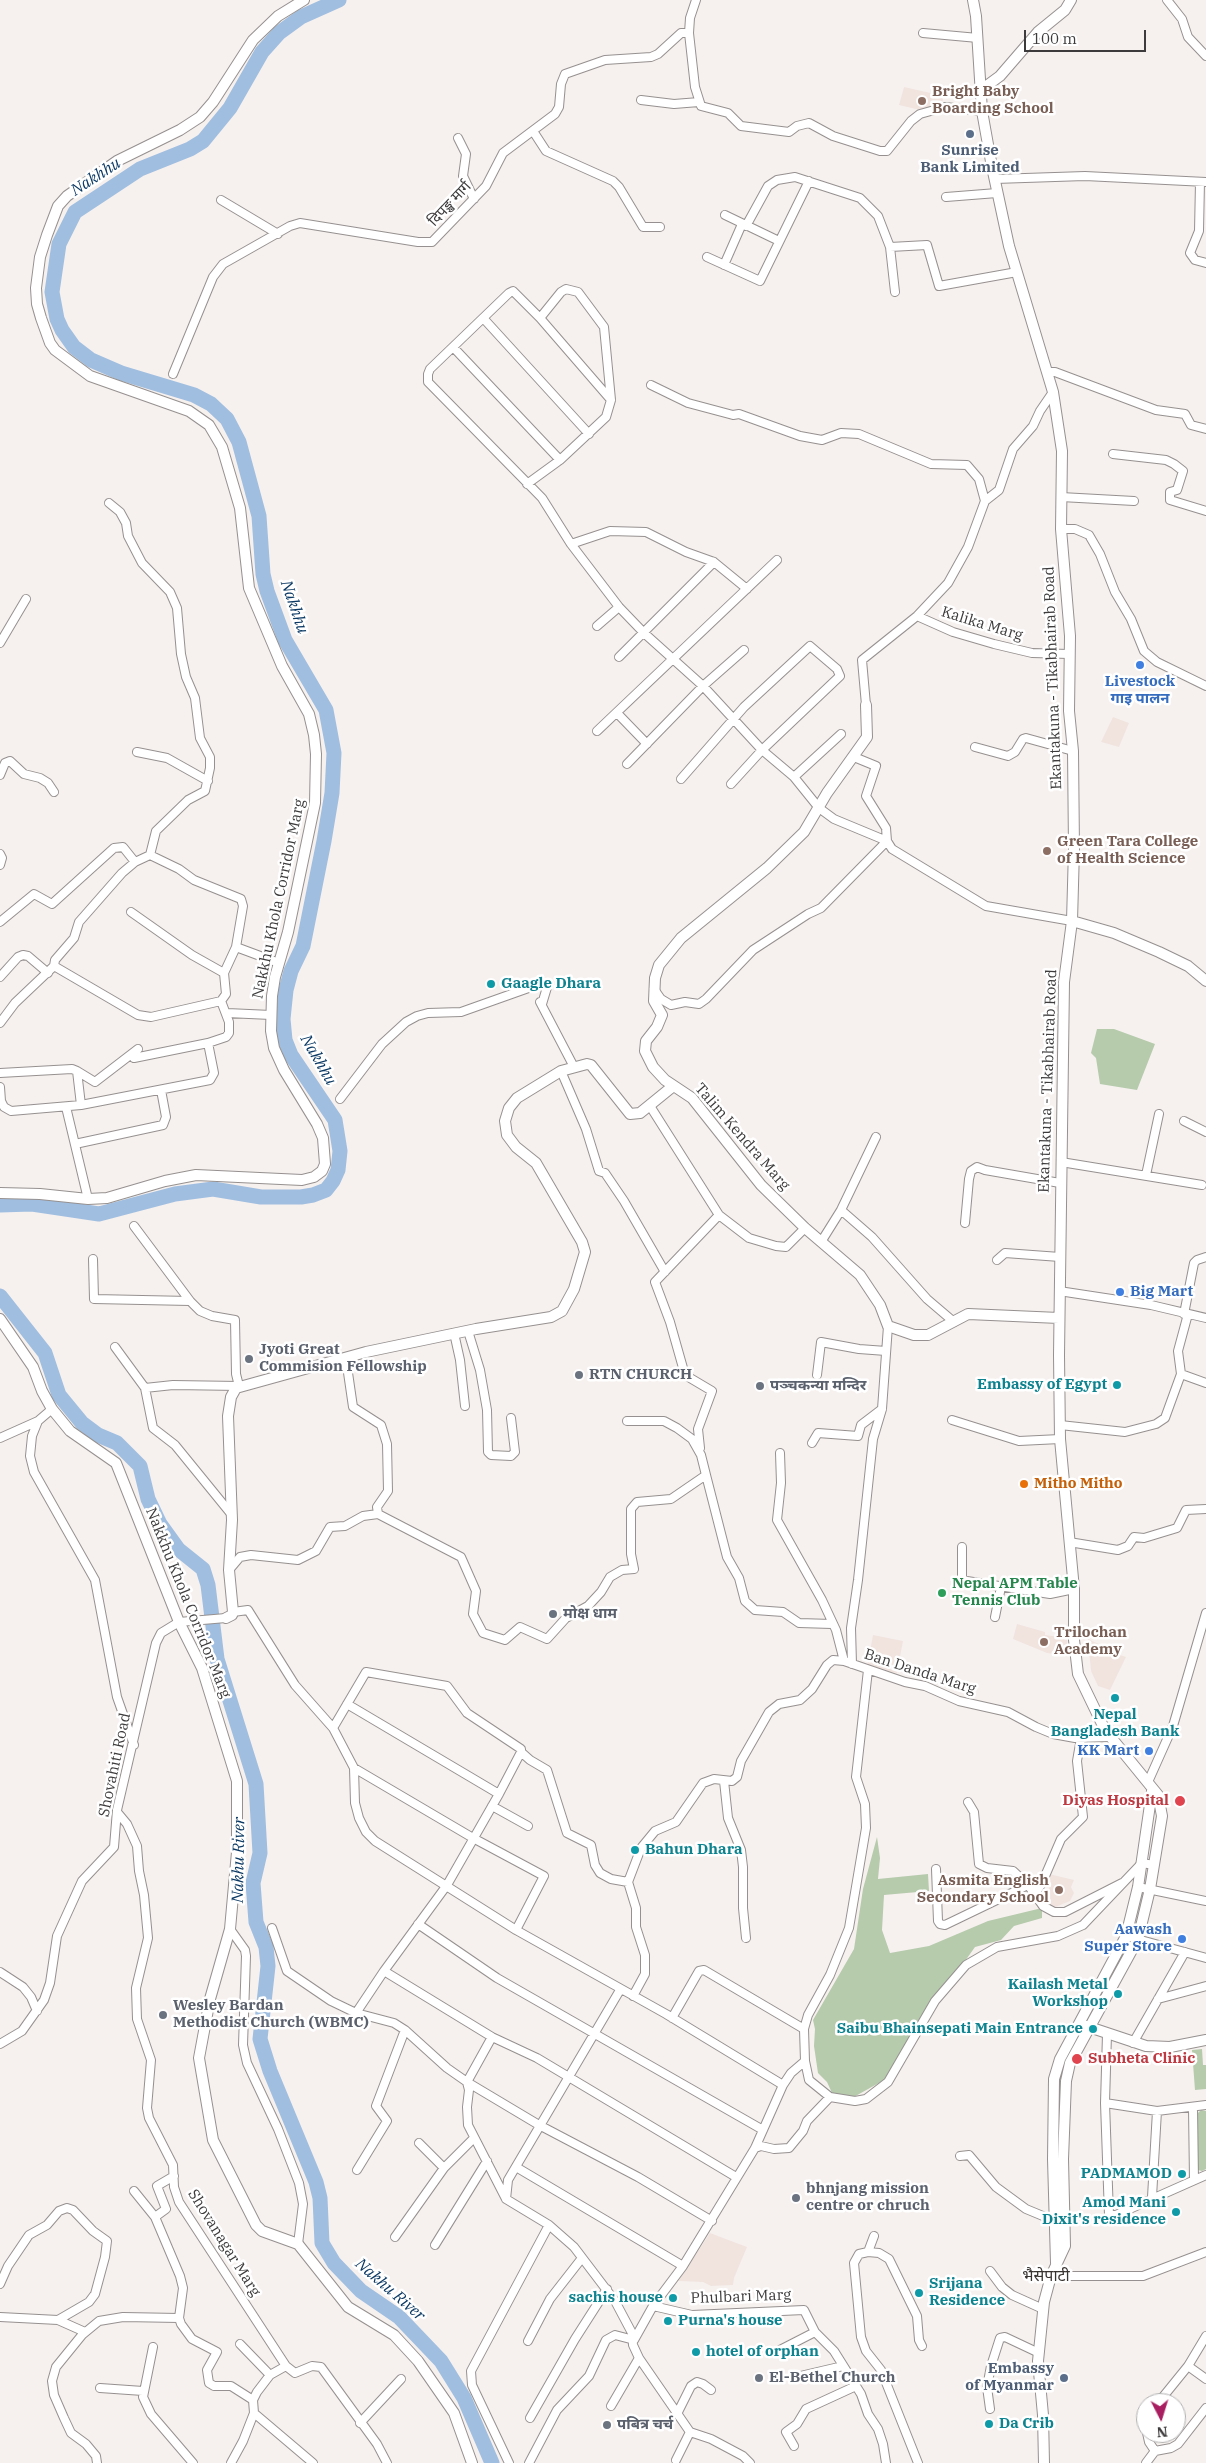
<!DOCTYPE html>
<html>
<head>
<meta charset="utf-8">
<style>
	body { margin:0 }
	#map { position:relative; width:1206px; height:2463px; overflow:hidden; background:#f6f1ef; font-family:"IBM Plex Serif",serif }
	canvas { display:block }
	.north { position:absolute; left:1136px; top:2393px; width:50px; height:50px; box-sizing:border-box; background:#fff; border:1px solid #b1b1b1; border-radius:50%; rotate:175deg; font-size:14px; font-weight:700; line-height:20px; text-align:center; color:#3d3b3b }
	.north::after { content:''; display:block; margin:auto; width:18px; height:22px; background:#a91e60; clip-path:polygon(50% 0,100% 100%,50% 72%,0 100%) }
	.scale { position:absolute; left:1024px; top:30px; width:122px; height:22px; box-sizing:border-box; border:2px solid #3d3b3b; border-top:0; padding-left:6px; font-size:15px; line-height:18px; white-space:nowrap; color:#3d3b3b; -webkit-text-stroke:4px #fff; paint-order:stroke }
</style>
</head>
<body>
<div id="map">
<canvas width="1206" height="2463"></canvas>
<div class="north">N</div>
<div class="scale">100 m</div>
</div>
<script>
const g = document.querySelector('canvas').getContext('2d');
g.lineJoin = 'round';
function fillPath(path, color) { g.fillStyle = color; g.fill(path, 'evenodd'); }
const poly = rows => new Path2D(rows.map(r => 'M' + r).join(''));
function trace(path, color, width, dash) { g.strokeStyle = color; g.lineWidth = width; g.lineCap = dash ? 'butt' : 'round'; g.setLineDash(dash || []); g.stroke(path); }
function write(font, color, halo, rows, align = 'center') {
  g.font = font + ' "IBM Plex Serif","Noto Sans Devanagari",serif'; g.lineWidth = 5; g.setLineDash([]); g.textBaseline = 'middle'; g.strokeStyle = halo; g.fillStyle = color; for (const [text, x, y, turn = 0] of rows) {
    g.save(); g.translate(x, y); g.rotate((+turn || 0) * Math.PI / 180); g.textAlign = isNaN(turn) ? turn : align; if (halo) g.strokeText(text, 0, 0); g.fillText(text, 0, 0); g.restore();
  }
}
const built = poly([
	[904,87,944,96,941,107,924,111,899,105],
	[1113,717,1129,723,1119,747,1101,742],
	[1017,1624,1045,1632,1045,1635,1067,1638,1067,1656,1047,1653,1013,1639],
	[873,1635,903,1641,897,1673,867,1668],
	[1088,1639,1103,1646,1109,1651,1126,1657,1110,1690,1098,1686,1091,1671],
	[1049,1874,1074,1880,1071,1887,1074,1893,1070,1901,1053,1908,1043,1904],
	[710,2233,747,2247,734,2278,733,2285,711,2286,703,2282,678,2281]
]);
const green = poly([
	[1097,1029,1114,1029,1155,1044,1137,1090,1100,1084,1096,1058,1091,1053],
	[877,1837,880,1858,878,1879,928,1874,929,1891,884,1895,882,1930,890,1953,929,1946,988,1921,1042,1908,1042,1918,1014,1926,1001,1940,975,1947,955,1975,930,2002,886,2079,852,2098,833,2095,827,2082,818,2073,814,2046,815,2029,813,2020,854,1949,863,1889],
	[1202,2049,1203,2065,1206,2065,1206,2089,1195,2090,1192,2050],
	[1201,2110,1206,2111,1206,2169,1202,2171,1198,2170,1197,2114]
]);
const river = poly([
	[0,1205,32,1204,99,1214,175,1194,213,1189,261,1197,301,1197,313,1195,326,1190,333,1181,338,1170,340,1151,335,1120,291,1055,285,1040,283,1019,286,990,291,971,303,946,324,841,332,793,334,753,326,710,285,640,267,591,263,574,259,516,239,442,227,419,211,404,194,395,121,373,91,360,74,347,62,330,57,319,52,292,59,244,75,212,140,169,190,149,203,141,230,108,262,52,279,33,301,17,339,0],
	[0,1296,45,1353,59,1395,82,1423,98,1435,117,1443,140,1466,148,1499,160,1524,178,1549,203,1569,208,1585,217,1659,256,1784,260,1853,253,1883,256,1922,266,1947,268,1966,260,2039,270,2071,316,2182,320,2198,322,2243,334,2263,361,2291,399,2317,441,2361,464,2398,492,2463]
]);
const street = poly([
	[1167,0,1182,19,1188,37,1206,56],
	[689,33,695,87,701,106,728,113,741,126,789,132,797,126,809,123,833,136,880,151,887,151,911,121,920,114,945,107,982,111],
	[923,33,978,38],
	[641,100,674,104,699,102],
	[533,131,546,151,613,181,619,187,643,227,660,227],
	[458,138,466,154,463,176,474,199],
	[995,179,1085,176,1206,182],
	[1200,182,1199,231,1190,253,1195,260,1206,263],
	[946,197,997,193],
	[221,200,278,234],
	[725,215,779,241],
	[746,226,768,186,777,180,795,177,860,198,878,216,890,247,895,292],
	[890,247,927,245,939,286,1017,272],
	[707,257,760,281,809,181],
	[724,265,742,224],
	[484,319,589,434],
	[453,347,560,460],
	[1048,372,1055,372,1156,410,1185,414,1191,425,1206,429],
	[173,374,213,277,223,264,290,226,300,223,418,242,432,242,486,186,503,153,555,114,559,107,561,84,565,74,605,60,651,57,658,54,681,33,689,33,690,18,696,0],
	[651,385,688,403,733,415,739,414,800,436,822,440,841,433,859,434,931,464,967,465,979,479,985,501],
	[611,400,540,318,513,291,509,293,430,369,428,374,428,382,542,498,571,544,619,607,644,633,703,686,762,750,794,777,819,808,834,819,887,841,821,908,808,914,753,950,706,999,699,1004,685,1002,671,1005,661,999,654,989],
	[1113,454,1166,460,1174,464,1183,471,1177,490,1170,492,1170,500,1206,511],
	[527,484,560,460,606,417,611,400,604,327,578,292,566,289,561,292,540,318],
	[1061,497,1134,501],
	[109,503,120,512,126,523,128,536,142,563,170,592,177,608,181,654,186,677,195,698,200,738,210,757,210,768,205,791,188,800,156,831,150,855],
	[1061,529,1075,529,1089,535,1100,554,1115,592,1131,619,1144,651,1157,662,1206,686],
	[571,544,610,531,646,532,686,552,714,562,747,589],
	[917,616,953,632,994,644,1032,653,1069,654],
	[597,626,619,607],
	[0,643,26,599],
	[619,657,714,562],
	[866,705,862,660,917,616,948,583,968,547,985,501,999,490,1013,449,1033,426,1040,411,1053,392],
	[617,713,647,744],
	[597,731,777,560],
	[975,747,1008,756,1015,752,1023,739,1026,738,1073,751],
	[137,752,167,758,208,781],
	[854,757,876,766,866,796,886,828,887,841,892,849,986,906,1072,921],
	[627,764,703,686,744,650],
	[0,775,5,763,10,761,24,774,40,778,48,783,54,792],
	[794,777,841,734],
	[681,779,744,707,810,646,837,669,840,676,762,750,731,784],
	[0,854,2,858,0,865],
	[131,912,192,955,224,973],
	[0,922,34,894,52,904,114,848,123,847,135,862,150,855,179,869,194,880,241,899,243,906,236,947,279,963],
	[54,966,138,1015,151,1017,221,1001,226,994,224,973,236,947],
	[0,977,18,957,23,955,28,956,48,973],
	[540,1002,574,1067],
	[227,1013,271,1015],
	[0,1023,15,1003,54,966,55,960,74,938,79,922,122,873,135,862],
	[134,1058,208,1043],
	[77,1071,95,1082,138,1049],
	[561,1071,586,1129,599,1171,605,1173,624,1201,665,1272],
	[0,1073,72,1069,77,1071,81,1105],
	[0,1087,1,1101,4,1107,11,1111,81,1105,210,1080,214,1073,208,1043,226,1037,229,1033,229,1022,221,1001],
	[340,1099,382,1044,406,1022,417,1016,428,1013,461,1012,537,985,548,984,542,1004],
	[650,1106,719,1215],
	[66,1107,88,1199],
	[1184,1121,1206,1132],
	[75,1144,163,1125,166,1117,161,1090],
	[1061,1162,1202,1185],
	[1146,1175,1159,1114],
	[841,1210,876,1137],
	[965,1223,969,1179,971,1171,977,1167,985,1170,1060,1183],
	[134,1226,190,1301],
	[821,1242,841,1210,872,1237,927,1299,954,1322],
	[93,1259,94,1299,190,1301,200,1311,212,1316,235,1320,236,1374,239,1386,173,1385,145,1388],
	[997,1260,1005,1253,1060,1257],
	[1059,1291,1151,1305,1206,1318],
	[1184,1314,1194,1263,1197,1260,1206,1257],
	[468,1331,480,1370,487,1410,488,1452,491,1455,511,1456,515,1452,511,1418],
	[454,1333,460,1360,465,1406],
	[115,1347,145,1388,153,1428,175,1445,232,1515],
	[346,1359,353,1407,381,1425,387,1444,388,1491,377,1507,378,1514,461,1557,476,1591,473,1614,483,1633,505,1640,520,1627,547,1639,566,1618,588,1606,601,1592,610,1577,622,1570,634,1569,631,1554,631,1509,637,1502,671,1499,706,1475,701,1455,692,1439,677,1428,664,1421,627,1421],
	[1181,1374,1206,1383],
	[817,1375,821,1342,859,1349,886,1351],
	[52,1409,38,1421,32,1436,30,1456,34,1472,95,1580,117,1697,134,1745],
	[952,1420,1019,1441,1060,1439],
	[1060,1425,1125,1432,1156,1424,1165,1418,1181,1374,1178,1351,1188,1314],
	[0,1438,38,1421],
	[812,1443,818,1433,858,1436,861,1425,882,1409],
	[700,1448,698,1429,712,1391,685,1375,670,1322,655,1282,719,1215,749,1238,776,1246,786,1247,805,1228],
	[780,1453,781,1483,777,1520,822,1600,836,1630,844,1661],
	[706,1475,727,1557,739,1578,745,1601,755,1610,783,1612,799,1623,832,1624],
	[1069,1542,1118,1550,1128,1546,1134,1537,1144,1538,1177,1528,1186,1510,1206,1509],
	[962,1547,962,1579,967,1581,1050,1594,1074,1589],
	[229,1570,240,1557,251,1555,298,1560,316,1551,330,1527,345,1526,363,1516,378,1514],
	[233,1612,248,1610,295,1685,333,1728,354,1768,355,1803,359,1818,366,1832,375,1841,516,1930,666,2014,783,2085],
	[995,1617,1001,1587],
	[852,1664,851,1628,858,1580,873,1439,882,1409,888,1326],
	[347,1704,499,1794],
	[333,1728,366,1672,447,1686,467,1713,521,1749,521,1752,530,1760,547,1770,567,1833,591,1845,595,1865,600,1873,611,1879,628,1882],
	[354,1768,473,1838,544,1876,516,1930],
	[724,1781,728,1818,741,1850,743,1867,743,1908,746,1938],
	[1148,1782,1173,1726,1206,1613],
	[968,1802,974,1812,979,1864,987,1868,1013,1871,1028,1885],
	[492,1806,528,1826],
	[117,1812,127,1824,137,1846,139,1871,144,1895,148,1938,136,1988,137,2019,151,2060,147,2108,149,2118,173,2165,174,2187,179,2202,286,2366,295,2373,312,2366,321,2367,377,2444,387,2463],
	[936,1869,938,1921,940,1924,945,1925,1028,1885,1043,1906,1054,1912,1065,1912,1122,1883],
	[1138,1887,1206,1901],
	[1035,1894,1042,1883,1061,1839,1083,1817,1077,1761,1081,1738],
	[418,1924,497,1978,763,2130],
	[272,1928,287,1971,331,2001,356,2013,394,2023,405,2030,447,2068,467,2082,469,2090,467,2107,468,2125,506,2199,549,2225,574,2247,615,2301,632,2333,633,2345,639,2358,690,2432,711,2439,743,2456,750,2463],
	[230,1929,245,1950,246,1956,243,2045,247,2063,278,2129,299,2183,303,2204,298,2244],
	[1126,1936,1206,1958],
	[384,1971,492,2037,537,2058,736,2177],
	[0,1972,23,1987,31,1997,37,2011],
	[633,1996,645,1974,645,1955,636,1927,636,1908,628,1882,641,1848,655,1831,676,1822,703,1783,714,1779,732,1781,737,1777,741,1761,769,1712,779,1704,800,1700,812,1689,827,1665,833,1660,844,1661,905,1682,925,1686,959,1701,1008,1712,1036,1727,1053,1734,1075,1738,1110,1737],
	[1158,1999,1206,1986],
	[356,2013,384,1971,447,1885,499,1794,521,1752],
	[672,2018,699,1971,704,1970,804,2029],
	[1107,2034,1105,2103,1109,2215,1116,2215,1206,2175],
	[492,2037,467,2082,539,2125,638,2177,712,2221],
	[1133,2043,1185,1952],
	[0,2044,22,2031,44,2000,50,1983,57,1936,82,1881,114,1847,117,1810,156,1643,161,1633,179,1622,226,1618],
	[805,2061,809,2080,830,2097,855,2101,866,2099,888,2082,935,2001,966,1965,997,1947,1058,1936,1083,1925,1142,1863,1154,1865],
	[1105,2103,1157,2111,1206,2105],
	[1193,2108,1194,2180],
	[419,2143,444,2168],
	[755,2148,761,2146,774,2149,789,2148,803,2131,807,2121,830,2097],
	[960,2156,969,2155,996,2187,1026,2209,1055,2221],
	[516,2167,683,2266],
	[357,2170,387,2121,376,2106,405,2030],
	[174,2176,157,2186,166,2209,155,2217,180,2276,183,2288,179,2318,181,2324,192,2339,217,2352,207,2370,209,2383,214,2386,231,2386,253,2400],
	[134,2191,155,2217],
	[1152,2197,1157,2111],
	[506,2199,508,2180,620,1990],
	[874,2236,868,2252,859,2254,854,2263,861,2337,866,2351,881,2370,918,2463],
	[395,2237,444,2168,473,2139],
	[435,2245,487,2161],
	[868,2252,879,2253,889,2259,917,2316,919,2340,922,2346],
	[990,2271,1002,2287,1012,2295,1043,2309],
	[1051,2276,1143,2276,1206,2252],
	[0,2284,8,2266,29,2235,47,2225,59,2211,67,2208,73,2210,93,2231,107,2241,105,2257,95,2294,89,2302,58,2320],
	[653,2306,692,2315,804,2310,815,2332,834,2351,861,2394,868,2414,878,2429,883,2444,886,2463],
	[0,2317,58,2320,85,2332],
	[528,2341,550,2299,582,2258],
	[240,2344,270,2375],
	[153,2347,143,2397,151,2414,193,2463],
	[774,2353,815,2332],
	[1188,2366,1206,2379],
	[796,2377,843,2366],
	[100,2388,143,2391],
	[1158,2403,1188,2366,1206,2336],
	[611,2406,639,2358],
	[990,2409,987,2387,991,2366,1000,2338,1005,2337,1039,2353],
	[254,2413,313,2463],
	[677,2414,691,2386,697,2382,703,2384,711,2390],
	[530,2418,575,2339,607,2289],
	[360,2423,401,2379],
	[1146,2425,1146,2428],
	[1147,2433,1149,2442,1155,2451],
	[794,2446,786,2432,797,2424,806,2409,856,2386],
	[676,2460,690,2432],
	[97,2463,96,2456,86,2444,71,2433,64,2418,54,2395,52,2381,56,2367,82,2335,99,2321,123,2317,179,2318],
	[231,2463,243,2441,254,2413,253,2400,257,2392,270,2375,286,2366],
	[509,2463,472,2385,471,2371,549,2225],
	[529,2463,557,2410,589,2376,606,2340,615,2335,634,2340,653,2306,683,2266,755,2148,783,2085,791,2073,805,2061,804,2029,808,2015,830,1975,849,1928,866,1828,865,1804,856,1777,868,1670],
	[1146,2463,1155,2451,1171,2448,1178,2444,1206,2408]
]);
const secondary = poly([
	[973,0,976,16,982,111,992,167,1009,246,1053,392,1062,451,1061,529,1070,636,1069,711,1073,751,1074,849,1072,921,1064,982,1059,1355,1060,1439,1074,1589,1074,1640,1078,1674,1105,1730,1158,1795,1162,1816,1150,1889,1138,1939,1070,2063,1066,2081,1063,2159,1065,2246,1051,2276,1044,2302,1038,2361,1043,2415,1044,2463],
	[981,90,1000,76,1038,32,1065,10,1071,0],
	[866,705,867,737,827,793,804,832,767,868,681,938,659,965,655,978,654,1001,662,1015,657,1027,646,1041,645,1051,653,1067,665,1080,692,1098,761,1185,805,1228,860,1275,880,1305,888,1326,914,1335,928,1335,968,1314,1059,1318],
	[1072,921,1114,933,1159,952,1188,966,1206,981],
	[0,1193,40,1194,88,1199,107,1198,165,1181,196,1175,302,1180,314,1177,322,1171,325,1164,323,1138,317,1124,284,1070,274,1048,271,1031,272,996,275,977,288,932,315,803,316,754,314,735,309,714,282,666,249,588,240,508,222,447,209,425,189,411,90,376,55,350,50,343,41,318,37,304,36,288,40,257,47,235,58,206,67,196,117,161,180,130,200,117,213,102,253,40,278,16,304,0],
	[0,1319,33,1367,42,1391,52,1409,70,1431,116,1463,179,1622,202,1668,237,1781,237,1852,230,1929,210,1999,199,2058,213,2140,256,2225,262,2231,298,2244,348,2307,394,2335,418,2361,454,2413,472,2463],
	[226,1618,232,1615,233,1612,229,1570,232,1520,228,1416,231,1397,236,1388,366,1352,476,1329,551,1317,562,1311,574,1289,585,1252,582,1242,536,1163,516,1147,507,1135,505,1121,509,1108,517,1098,561,1071,587,1064,591,1065,630,1114,640,1113,672,1087],
	[1083,2025,1146,2046,1170,2047,1206,2040],
	[1056,2263,1053,2159,1054,2079,1060,2059,1126,1936,1138,1887,1152,1791]
]);
const markers = [
	[922,101,5,"#8d6e63"],
	[970,134,5,"#5c6f8a"],
	[1140,665,5,"#3f7fe0"],
	[1047,851,5,"#8d6e63"],
	[491,984,5,"#0f9aa8"],
	[1120,1292,5,"#3f7fe0"],
	[249,1359,5,"#6b7280"],
	[579,1375,5,"#6b7280"],
	[1117,1385,5,"#0f9aa8"],
	[760,1386,5,"#6b7280"],
	[1024,1484,5,"#e8710a"],
	[942,1593,5,"#2e9e5b"],
	[553,1614,5,"#6b7280"],
	[1044,1642,5,"#8d6e63"],
	[1115,1698,5,"#0f9aa8"],
	[1149,1751,5,"#3f7fe0"],
	[1180,1801,6,"#e0444e"],
	[635,1850,5,"#0f9aa8"],
	[1059,1890,5,"#8d6e63"],
	[1182,1939,5,"#3f7fe0"],
	[1118,1994,5,"#0f9aa8"],
	[163,2015,5,"#6b7280"],
	[1093,2029,5,"#0f9aa8"],
	[1077,2059,6,"#e0444e"],
	[1182,2174,5,"#0f9aa8"],
	[796,2198,5,"#6b7280"],
	[1176,2212,5,"#0f9aa8"],
	[919,2293,5,"#0f9aa8"],
	[673,2298,5,"#0f9aa8"],
	[668,2321,5,"#0f9aa8"],
	[696,2352,5,"#0f9aa8"],
	[759,2378,5,"#6b7280"],
	[1064,2378,5,"#5c6f8a"],
	[989,2424,5,"#0f9aa8"],
	[607,2425,5,"#6b7280"]
];
const educationNames = [
	["Bright Baby",932,92],
	["Boarding School",932,109],
	["Green Tara College",1057,842],
	["of Health Science",1057,859],
	["Trilochan",1054,1633],
	["Academy",1054,1650],
	["Asmita English",1049,1881,"right"],
	["Secondary School",1049,1898,"right"]
];
const serviceNames = [
	["Sunrise",970,151],
	["Bank Limited",970,168],
	["Embassy",1054,2369,"right"],
	["of Myanmar",1054,2386,"right"]
];
const streetNames = [
	["दिपङ्ख मार्ग",450,204,-47],
	["Kalika Marg",982,624,17],
	["Ekantakuna - Tikabhairab Road",1053,678,-92],
	["Nakkhu Khola Corridor Marg",279,899,-78],
	["Ekantakuna - Tikabhairab Road",1048,1081,-88],
	["Talim Kendra Marg",742,1137,49],
	["Nakkhu Khola Corridor Marg",188,1603,68],
	["Ban Danda Marg",920,1672,18],
	["Shovahiti Road",115,1765,-78],
	["Shovanagar Marg",224,2243,58],
	["Phulbari Marg",741,2297,-2]
];
const shopNames = [
	["Livestock",1140,682,"center"],
	["गाइ पालन",1140,699,"center"],
	["Big Mart",1130,1292,"left"],
	["KK Mart",1139,1751],
	["Aawash",1172,1930],
	["Super Store",1172,1947]
];
const cultureNames = [
	["Gaagle Dhara",501,984],
	["Embassy of Egypt",1107,1385,"right"],
	["Nepal",1115,1715,"center"],
	["Bangladesh Bank",1115,1732,"center"],
	["Bahun Dhara",645,1850],
	["Kailash Metal",1108,1985,"right"],
	["Workshop",1108,2002,"right"],
	["Saibu Bhainsepati Main Entrance",1083,2029,"right"],
	["PADMAMOD",1172,2174,"right"],
	["Amod Mani",1166,2203,"right"],
	["Dixit's residence",1166,2220,"right"],
	["Srijana",929,2284],
	["Residence",929,2301],
	["sachis house",663,2298,"right"],
	["Purna's house",678,2321],
	["hotel of orphan",706,2352],
	["Da Crib",999,2424]
];
const worshipNames = [
	["Jyoti Great",259,1350],
	["Commision Fellowship",259,1367],
	["RTN CHURCH",589,1375],
	["पञ्चकन्या मन्दिर",770,1386],
	["मोक्ष धाम",563,1614],
	["Wesley Bardan",173,2006],
	["Methodist Church (WBMC)",173,2023],
	["bhnjang mission",806,2189],
	["centre or chruch",806,2206],
	["El-Bethel Church",769,2378],
	["पबित्र चर्च",617,2425]
];
const foodNames = [
	["Mitho Mitho",1034,1484]
];
const leisureNames = [
	["Nepal APM Table",952,1584],
	["Tennis Club",952,1601]
];
const healthNames = [
	["Diyas Hospital",1169,1801],
	["Subheta Clinic",1088,2059,"left"]
];
const waterNames = [
	["Nakhhu",96,177,-33],
	["Nakhhu",294,607,71],
	["Nakhhu",318,1060,60],
	["Nakhu River",239,1860,-89],
	["Nakhu River",390,2290,41]
];
const neighbourhoodNames = [
	["भैसेपाटी",1046,2276]
];
fillPath(built, '#f1e4df');
fillPath(green, '#b6caac');
trace(river, '#a0bee0', 15);
trace(street, '#969190', 10);
trace(secondary, '#969190', 12);
trace(street, '#fff', 8);
trace(secondary, '#fff', 10);
for (const [x, y, r, color] of markers) { const dot = new Path2D(); dot.arc(x, y, r, 0, 2 * Math.PI); g.fillStyle = color; g.fill(dot); trace(dot, '#fff', 2); }
write('bold 15px', '#785e54', '#fff', educationNames, 'left');
write('bold 15px', '#4e5e75', '#fff', serviceNames);
write('15px', '#3d3b3b', '#fff', streetNames);
write('bold 15px', '#366cbe', '#fff', shopNames, 'right');
write('bold 15px', '#0d838f', '#fff', cultureNames, 'left');
write('bold 15px', '#5b616d', '#fff', worshipNames, 'left');
write('bold 15px', '#c56008', '#fff', foodNames, 'left');
write('bold 15px', '#27864d', '#fff', leisureNames, 'left');
write('bold 15px', '#be3a42', '#fff', healthNames, 'right');
write('italic 16px', '#0a3863', '#fff', waterNames);
write('16px', '#373331', '#fff', neighbourhoodNames);
</script>
</body>
</html>
